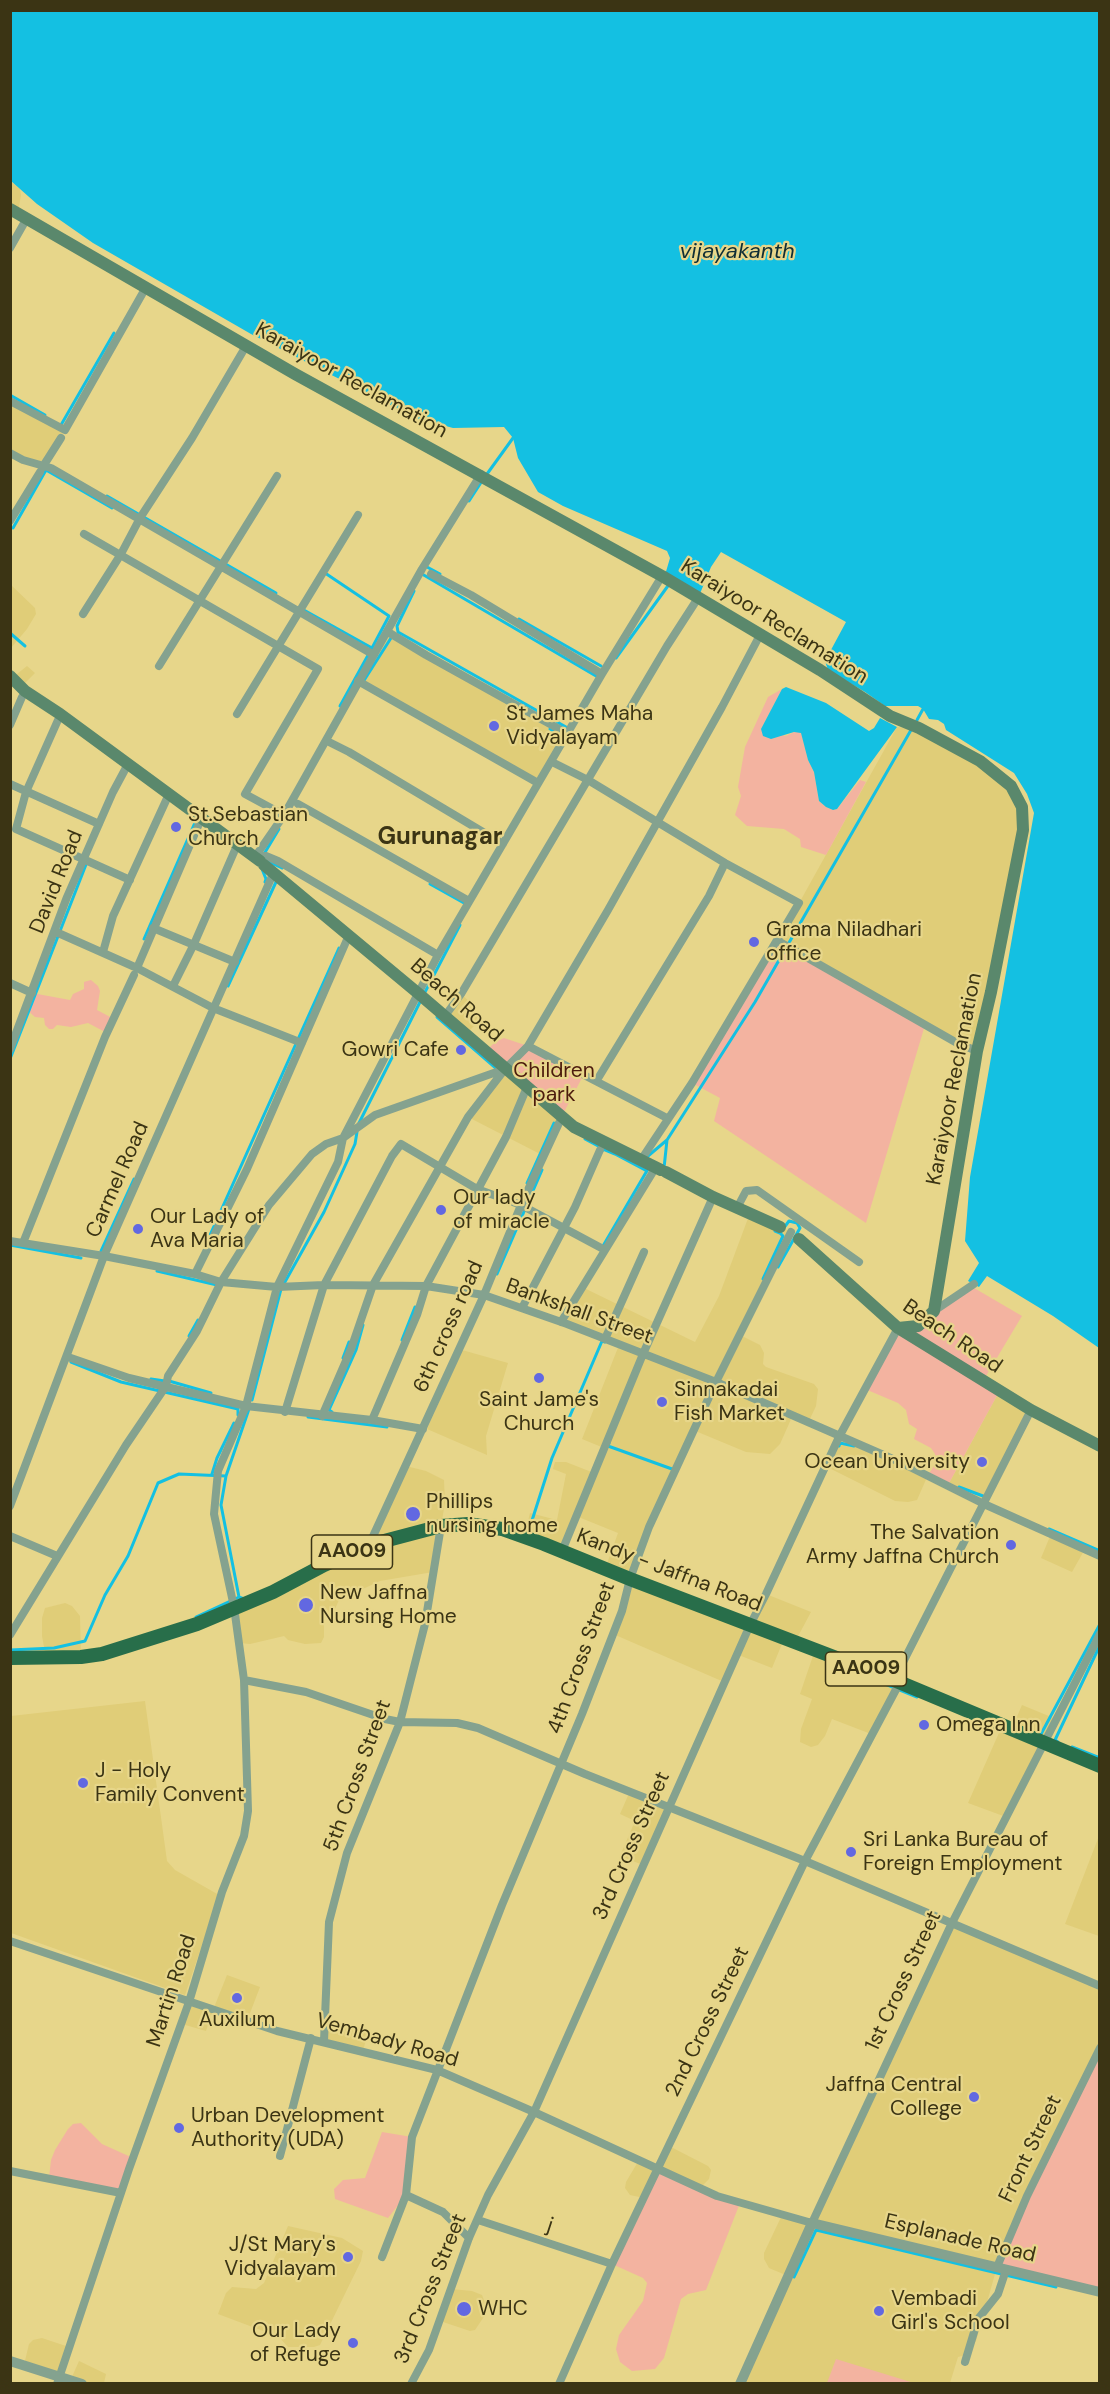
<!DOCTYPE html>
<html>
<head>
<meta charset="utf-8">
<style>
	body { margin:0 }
	#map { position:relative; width:1110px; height:2394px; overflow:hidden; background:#e7d68a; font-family:"DM Sans",sans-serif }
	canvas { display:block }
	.frame { position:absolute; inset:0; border:12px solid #3b3414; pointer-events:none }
</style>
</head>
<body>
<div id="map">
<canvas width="1110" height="2394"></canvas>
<div class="frame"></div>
</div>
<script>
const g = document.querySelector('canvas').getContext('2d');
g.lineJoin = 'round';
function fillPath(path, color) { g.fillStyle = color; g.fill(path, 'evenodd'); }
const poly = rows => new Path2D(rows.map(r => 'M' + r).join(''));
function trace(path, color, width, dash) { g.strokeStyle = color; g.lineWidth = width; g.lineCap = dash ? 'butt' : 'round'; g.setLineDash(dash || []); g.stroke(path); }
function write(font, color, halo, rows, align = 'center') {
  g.font = font + ' "DM Sans",sans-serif'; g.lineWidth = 4.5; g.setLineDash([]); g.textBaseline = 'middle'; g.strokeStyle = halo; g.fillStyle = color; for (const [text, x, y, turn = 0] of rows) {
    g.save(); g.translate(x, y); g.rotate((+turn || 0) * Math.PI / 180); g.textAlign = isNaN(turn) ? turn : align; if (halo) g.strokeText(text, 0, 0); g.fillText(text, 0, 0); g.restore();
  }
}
const built = poly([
	[10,181,20,189,21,195,19,207,11,209],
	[10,401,65,430,43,465,11,453],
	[11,585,35,608,36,614,27,629,11,648],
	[388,632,568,734,538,783,358,681],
	[27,666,35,673,21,687,12,678],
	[897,727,930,730,1024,797,979,1052,778,941],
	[461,994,470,1002,476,1012,477,1018,475,1025,465,1035,445,1016],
	[505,1069,562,1116,544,1156,468,1117],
	[750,1213,791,1232,740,1335,760,1345,764,1353,763,1364,766,1367,814,1384,818,1389,816,1406,808,1423,792,1417,780,1444,770,1454,746,1452,693,1430,632,1575,750,1624,766,1594,811,1612,795,1642,784,1639,772,1668,736,1654,724,1682,613,1634,632,1579,605,1569,618,1533,576,1516,562,1551,524,1536,530,1513,557,1520,566,1474,553,1469,555,1462,566,1462,594,1473,604,1448,582,1439,619,1345,561,1322,582,1287,695,1342,719,1296],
	[462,1350,508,1363,486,1436,487,1455,427,1429],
	[999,1392,1031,1410,984,1504,948,1485],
	[839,1437,928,1475,917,1500,908,1502,895,1501,825,1466],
	[406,1466,426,1471,444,1480,445,1503,433,1572,380,1581,339,1600,335,1609,324,1616,324,1637,321,1643,305,1644,288,1640,284,1636,250,1644,239,1643,234,1607,369,1545],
	[1051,1534,1085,1549,1072,1572,1041,1558],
	[65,1603,72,1606,80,1616,81,1657,46,1658,42,1636,42,1618,45,1608],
	[815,1650,900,1682,871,1734,832,1719,825,1736,818,1745,811,1747,800,1742,801,1729,812,1699,800,1694],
	[145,1701,167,1861,175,1870,219,1895,185,1995,11,1933,11,1716],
	[1022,1705,1056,1719,1006,1817,968,1803,1002,1726,1011,1730],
	[630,1791,668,1808,643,1865,620,1856,635,1821,620,1814],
	[1099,1836,1099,1936,1065,1924],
	[951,1925,1099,1986,1099,2048,997,2267,976,2341,965,2355,958,2357,950,2383,740,2384,788,2276,769,2268,764,2259,764,2253,782,2215,812,2223],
	[227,1975,260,1987,247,2021,213,2010,206,2031,182,2024,189,2002,213,2010],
	[325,2021,365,2028,367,2036,363,2051,324,2041],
	[669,2146,708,2166,711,2170,709,2179,700,2188,644,2198,630,2195,625,2188,626,2182,639,2160,658,2168],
	[288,2226,342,2238,363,2251,361,2261,320,2345,314,2347,288,2347,279,2337,218,2314,226,2293,232,2287,256,2289,264,2283],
	[451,2289,472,2291,482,2295,485,2303,485,2315,475,2330,470,2331,440,2321],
	[42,2338,69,2347,60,2376,24,2365,29,2344,33,2340],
	[79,2361,106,2374,104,2383,82,2383,71,2379]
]);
const green = poly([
	[782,689,761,729,786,736,794,732,801,732,808,760,814,772,819,801,826,807,833,810,837,809,860,780,866,782,826,855,801,847,800,839,784,829,747,826,735,815,741,796,738,787,745,747,768,697],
	[778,941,925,1025,866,1223,714,1121,720,1098,692,1083],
	[91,980,98,986,100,991,97,1010,114,1019,107,1033,88,1023,71,1027,57,1025,53,1029,49,1029,45,1025,44,1018,35,1017,26,1009,32,993,70,1000,73,994,84,989,84,982],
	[504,1038,528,1046,584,1074,562,1116,489,1048,495,1042],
	[969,1285,1022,1316,983,1381,999,1392,948,1485,928,1475,934,1466,935,1454,931,1448,914,1439,917,1429,909,1424,906,1410,898,1403,865,1389,898,1328,918,1325],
	[1099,2048,1099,2292,997,2267],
	[81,2123,102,2144,133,2158,121,2193,49,2178,51,2160,55,2150,68,2129,73,2124],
	[382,2132,412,2137,406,2195,388,2218,335,2199,334,2189,343,2180,365,2178],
	[658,2169,740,2203,706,2290,688,2294,681,2299,664,2358,655,2369,632,2371,620,2362,616,2349,619,2335,643,2301,647,2283,643,2278,612,2264],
	[836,2359,914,2383,827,2383]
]);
const water = poly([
	[11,11,1099,11,1099,1348,1053,1316,987,1276,979,1287,968,1281,979,1263,965,1241,970,1177,1034,813,1027,794,1014,773,946,730,944,724,938,720,929,719,923,709,918,706,885,706,865,692,828,670,825,661,846,622,721,552,711,567,699,596,665,575,670,558,667,551,563,506,538,492,518,458,513,438,504,427,453,428,416,418,251,334,93,243,37,204,11,181],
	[786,687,826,703,869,731,874,728,880,718,897,727,837,809,833,810,826,807,819,801,814,772,808,760,801,733,794,732,771,739,763,736,761,729,782,689]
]);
const stream = poly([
	[10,395,45,415],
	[61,425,114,333],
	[487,474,513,438],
	[107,496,276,593],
	[469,501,482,481],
	[13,528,46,470,112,508],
	[427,567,440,574],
	[325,573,389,616,372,648],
	[422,574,596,676],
	[414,591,397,626,398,632,566,727],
	[302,609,372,648,340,706],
	[519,619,601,666],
	[10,633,25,646],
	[616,658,670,583],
	[363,682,391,638],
	[917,720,923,709],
	[550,729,563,736],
	[264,854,279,829],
	[267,861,282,868],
	[262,869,266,879,265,882],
	[430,884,464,903],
	[144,939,197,818],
	[228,986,276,882],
	[424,994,460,925],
	[437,1017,498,1070],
	[10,1059,87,862],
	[358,1125,421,1000],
	[585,1139,600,1147],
	[602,1151,603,1149,615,1154,647,1171],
	[648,1156,667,1140,755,1002,911,730],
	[664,1168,667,1140],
	[527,1183,554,1123],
	[775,1231,780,1233,789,1221,797,1223,800,1228,778,1267],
	[210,1235,339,948],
	[10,1245,81,1258],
	[603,1246,648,1169],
	[101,1251,134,1179],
	[157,1271,217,1285],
	[497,1274,542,1170],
	[763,1279,783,1236,780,1233],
	[189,1336,198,1320],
	[402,1340,415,1307],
	[343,1358,349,1342],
	[71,1362,121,1382,238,1409,238,1415],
	[151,1379,165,1381],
	[169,1381,211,1393],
	[252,1400,281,1289,324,1212,355,1144,357,1132],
	[332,1412,329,1410,356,1350,363,1325],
	[308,1417,387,1427],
	[609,1443,608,1446,672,1469],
	[839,1446,840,1443,854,1446],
	[212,1474,217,1458,234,1423],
	[226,1476,221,1505,239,1597],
	[959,1487,983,1496],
	[1049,1529,1100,1551],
	[528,1533,552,1458,602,1341,605,1342],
	[196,1617,239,1597,244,1599],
	[10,1650,54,1648,85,1641,105,1595,128,1556,158,1483,179,1474,226,1476,249,1409],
	[873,1679,917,1697],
	[1040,1736,1100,1624],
	[1058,1742,1055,1740,1100,1645],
	[1072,1747,1100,1758],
	[794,2277,816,2230,1056,2287]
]);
const minor = poly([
	[10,248,27,218],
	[10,401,65,430,145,289],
	[10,453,23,460,51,468,374,655],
	[42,468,61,438],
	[10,521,40,472],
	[84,534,318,669,245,794,284,815],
	[431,574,471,595,602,674],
	[83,614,121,554,140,518,192,438,246,346],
	[388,632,426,655,568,734],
	[159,666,277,476],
	[358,681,538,783],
	[237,714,358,515],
	[58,720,26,792,16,829,130,880],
	[10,725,22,697],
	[329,742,349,752,503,844],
	[552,762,588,780,725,863,799,903,692,1083,641,1160],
	[10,784,99,824],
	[298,804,469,901],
	[255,857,284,815,422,569,481,474],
	[255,857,266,856,278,861,438,955],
	[153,928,235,962],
	[56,932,137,968,213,1008,302,1043],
	[778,941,957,1043,977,1051],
	[103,952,113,916,169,794],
	[137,968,202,817],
	[10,983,32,993],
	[173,986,194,944,238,843],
	[445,1016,461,994,667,646,698,598],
	[10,1049,67,897,113,792,128,764],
	[597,1080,709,896,725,863],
	[667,1118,528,1046,608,910,722,707,761,633],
	[737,1208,746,1191,757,1190,859,1262],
	[10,1241,104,1256,195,1274,221,1282,277,1287,324,1285,426,1286,484,1295,567,1324,716,1382,902,1463,984,1504,1100,1556],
	[23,1243,105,1037,134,975],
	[195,1274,247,1169,349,935],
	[522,1308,575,1207,600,1150],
	[934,1311,974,1284],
	[561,1322,656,1167],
	[605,1339,644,1252],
	[68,1357,129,1378,246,1406,372,1420,423,1429],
	[285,1412,324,1285,392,1156,401,1144,477,1189,521,1205,605,1250],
	[322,1416,351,1349,373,1285,468,1117,505,1069,528,1046],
	[372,1420,417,1315,426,1286,506,1137,527,1087],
	[10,1506,104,1256,273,874],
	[10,1536,57,1556],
	[369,1545,484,1295,521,1205,559,1123],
	[562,1551,643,1354,713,1197],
	[10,1635,126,1445,166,1386,168,1376,197,1331,221,1282,269,1205,312,1154,326,1144,343,1138,375,1115,505,1069],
	[244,1680,306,1692,385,1719,400,1722,457,1723,478,1728,585,1774,805,1861,1100,1986],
	[894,1680,1031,1410],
	[10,1941,277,2031,437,2070,534,2112,717,2196,812,2223,951,1925,1100,1634],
	[324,2041,329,1922,347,1853,400,1722,425,1624,441,1526],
	[280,2156,311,2038],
	[10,2171,121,2193],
	[478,2220,612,2264],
	[469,2238,443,2212,406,2195,412,2137,502,1905,582,1714,622,1611,630,1579,649,1527,716,1382,791,1232],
	[382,2257,406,2195],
	[997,2267,1027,2196,1100,2048],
	[965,2362,978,2319,998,2294,1006,2270],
	[57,2384,129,2169,189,2002,222,1892,244,1836,248,1811,244,1680,234,1607,214,1514,218,1471,246,1406,277,1287,338,1162,343,1138,438,955,602,674,662,576],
	[411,2384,429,2350,469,2238,488,2195,534,2112,750,1625,766,1594,839,1437,898,1328],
	[559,2384,612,2264,805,1861,900,1682]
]);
const tertiary = poly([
	[10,2361,82,2384],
	[740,2384,812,2223,1100,2292]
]);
const secondary = poly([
	[10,209,295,374,662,576,820,670,890,716,919,728,980,761,1011,786,1022,807,1023,830,991,992,977,1051,934,1311,918,1326,898,1328],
	[10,676,25,691,60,714,260,861],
	[264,865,419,994,574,1127,661,1170],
	[666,1172,713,1197,780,1227],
	[799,1239,898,1328,1031,1410,1100,1446]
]);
const trunk = poly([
	[10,1658,81,1657,102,1654,197,1624,273,1592,324,1565,369,1545,441,1526,468,1524,502,1529,544,1544,630,1579,894,1680,1100,1766]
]);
const markers = [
	[494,726,6,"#6268e1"],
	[176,827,6,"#6268e1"],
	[754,942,6,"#6268e1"],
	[461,1050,6,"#6268e1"],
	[441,1210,6,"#6268e1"],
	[138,1229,6,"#6268e1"],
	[539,1378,6,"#6268e1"],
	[662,1402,6,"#6268e1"],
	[982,1462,6,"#6268e1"],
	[413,1514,8,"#6268e1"],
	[1011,1545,6,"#6268e1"],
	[306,1605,8,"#6268e1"],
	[924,1725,6,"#6268e1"],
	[83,1783,6,"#6268e1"],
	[851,1852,6,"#6268e1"],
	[237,1998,6,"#6268e1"],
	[974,2097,6,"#6268e1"],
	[179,2128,6,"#6268e1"],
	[348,2257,6,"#6268e1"],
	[464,2309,8,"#6268e1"],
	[879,2311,6,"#6268e1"],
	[353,2343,6,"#6268e1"]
];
const shields = [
	[352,1552,81],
	[866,1669,81]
];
const shieldNames = [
	["AA009",352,1552],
	["AA009",866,1669]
];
const streetNames = [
	["Karaiyoor Reclamation",351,381,29],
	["Karaiyoor Reclamation",774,622,32],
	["David Road",57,882,-68],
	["Beach Road",456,1001,41],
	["Karaiyoor Reclamation",955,1079,-79],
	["Carmel Road",118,1180,-66],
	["Bankshall Street",579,1312,20],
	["6th cross road",449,1327,-66],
	["Beach Road",952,1337,34],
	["Kandy - Jaffna Road",669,1571,21],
	["4th Cross Street",582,1658,-70],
	["5th Cross Street",358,1776,-70],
	["3rd Cross Street",632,1846,-66],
	["1st Cross Street",904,1981,-65],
	["Martin Road",172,1991,-72],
	["2nd Cross Street",708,2022,-64],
	["Vembady Road",387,2041,16],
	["Front Street",1031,2149,-64],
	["j",550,2226,18],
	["Esplanade Road",960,2239,13],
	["3rd Cross Street",431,2289,-68]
];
const poiNames = [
	["St James Maha",506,714],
	["Vidyalayam",506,738],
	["St.Sebastian",188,815],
	["Church",188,839],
	["Grama Niladhari",766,930],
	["office",766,954],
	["Gowri Cafe",449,1050,"right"],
	["Our lady",453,1198],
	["of miracle",453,1222],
	["Our Lady of",150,1217],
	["Ava Maria",150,1241],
	["Sinnakadai",674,1390],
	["Fish Market",674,1414],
	["Saint Jame's",539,1400,"center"],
	["Church",539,1424,"center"],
	["Ocean University",970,1462,"right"],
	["Phillips",426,1502],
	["nursing home",426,1526],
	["The Salvation",999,1533,"right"],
	["Army Jaffna Church",999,1557,"right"],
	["New Jaffna",320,1593],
	["Nursing Home",320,1617],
	["Omega Inn",936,1725],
	["J - Holy",95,1771],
	["Family Convent",95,1795],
	["Sri Lanka Bureau of",863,1840],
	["Foreign Employment",863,1864],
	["Auxilum",237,2020,"center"],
	["Jaffna Central",962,2085,"right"],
	["College",962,2109,"right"],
	["Urban Development",191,2116],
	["Authority (UDA)",191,2140],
	["J/St Mary's",336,2245,"right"],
	["Vidyalayam",336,2269,"right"],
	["Vembadi",891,2299],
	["Girl's School",891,2323],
	["WHC",478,2309],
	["Our Lady",341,2331,"right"],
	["of Refuge",341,2355,"right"]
];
const parkNames = [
	["Children",554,1071],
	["park",554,1095]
];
const waterNames = [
	["vijayakanth",737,252]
];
const quarterNames = [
	["Gurunagar",440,838]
];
fillPath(built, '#e0cd78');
fillPath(green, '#f3b3a0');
fillPath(water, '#14c0e2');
trace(stream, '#14c0e2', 3);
trace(minor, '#84a28f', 8);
trace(tertiary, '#84a28f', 10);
trace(secondary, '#5a886c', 12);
trace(trunk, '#286e4a', 14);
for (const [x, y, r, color] of markers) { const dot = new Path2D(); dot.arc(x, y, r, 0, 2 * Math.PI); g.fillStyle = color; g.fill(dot); trace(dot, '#e7d68a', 2); }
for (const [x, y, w] of shields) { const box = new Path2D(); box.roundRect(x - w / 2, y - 17, w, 34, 4.5); g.fillStyle = '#e7d68a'; g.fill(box); trace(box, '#3b3414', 1.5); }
write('bold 20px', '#3b3414', null, shieldNames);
write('21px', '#3b3414', '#e7d68a', streetNames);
write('21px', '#3b3414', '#e7d68a', poiNames, 'left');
write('21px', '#4c1b0d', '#e7d68a', parkNames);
write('italic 22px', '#0f2e35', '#e7d68a', waterNames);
write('bold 24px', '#3b3414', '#e7d68a', quarterNames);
</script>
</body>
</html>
